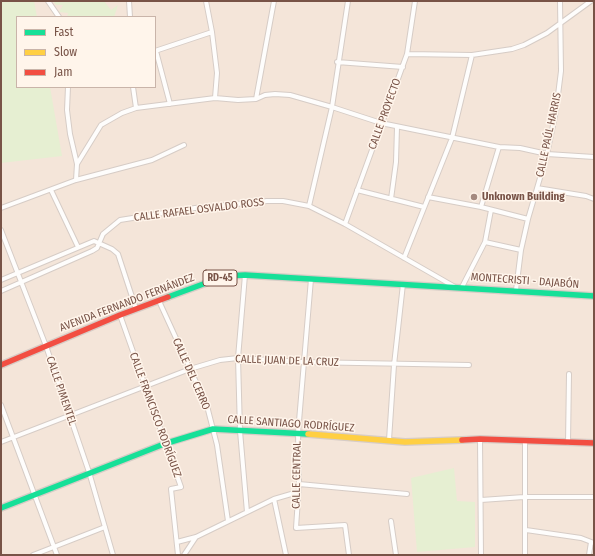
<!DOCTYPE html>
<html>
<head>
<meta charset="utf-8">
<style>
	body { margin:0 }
	#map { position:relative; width:595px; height:556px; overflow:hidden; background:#f8f1e9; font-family:"Fira Sans Condensed",sans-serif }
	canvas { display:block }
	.frame { position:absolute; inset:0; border:2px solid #785347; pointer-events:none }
	.legend { position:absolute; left:16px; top:16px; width:140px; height:72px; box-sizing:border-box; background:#fff5eb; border:1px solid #c9b4a9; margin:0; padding:5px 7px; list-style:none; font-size:12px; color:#785347 }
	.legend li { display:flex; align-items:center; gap:8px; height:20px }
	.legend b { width:20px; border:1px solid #c9b4a9 }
</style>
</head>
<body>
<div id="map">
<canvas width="595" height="556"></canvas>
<div class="frame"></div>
<ul class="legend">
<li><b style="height:5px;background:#16e098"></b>Fast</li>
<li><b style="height:5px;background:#ffcf43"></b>Slow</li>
<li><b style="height:5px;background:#f24e42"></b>Jam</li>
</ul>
</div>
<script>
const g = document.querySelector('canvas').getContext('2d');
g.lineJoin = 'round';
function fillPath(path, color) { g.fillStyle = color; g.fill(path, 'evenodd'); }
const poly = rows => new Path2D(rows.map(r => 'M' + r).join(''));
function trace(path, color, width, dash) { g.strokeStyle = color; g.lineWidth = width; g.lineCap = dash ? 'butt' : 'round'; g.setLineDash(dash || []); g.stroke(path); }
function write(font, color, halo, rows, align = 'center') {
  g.font = font + ' "Fira Sans Condensed",sans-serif'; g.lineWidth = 3; g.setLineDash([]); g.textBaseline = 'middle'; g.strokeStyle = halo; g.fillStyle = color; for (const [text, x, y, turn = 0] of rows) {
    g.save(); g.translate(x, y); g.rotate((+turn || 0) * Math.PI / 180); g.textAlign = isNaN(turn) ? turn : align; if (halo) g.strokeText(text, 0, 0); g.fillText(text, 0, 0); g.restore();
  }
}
const residential = poly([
	[1,1,594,1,594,555,1,555],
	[17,17,155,17,155,87,17,87]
]);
const green = poly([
	[1,1,34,1,37,17,17,17,17,87,50,87,62,156,1,163],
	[53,1,104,1,111,10,118,5,114,17,67,17,68,13,59,12,63,5,56,5],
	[454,468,457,501,475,502,475,547,417,552,411,478]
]);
const street = poly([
	[48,1,59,17],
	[129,1,130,17],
	[206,1,212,32,217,73,215,98],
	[348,1,332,107,381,123,499,147,520,148,547,154,594,157],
	[155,51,212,32],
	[156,51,170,104],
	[407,54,472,55,512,49,524,45,547,33,591,1],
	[337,62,403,67],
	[68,87,67,110,70,134,77,164,76,180],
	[133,87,136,108],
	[256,99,274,1],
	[77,164,101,125,122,113,136,108,215,98,238,100,256,99,265,95,275,94,290,95,332,107,309,206],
	[537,188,586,196,594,199],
	[51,190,78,247],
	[357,190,424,207],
	[428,197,481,207,528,219],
	[391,199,396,162,397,127],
	[481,207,499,147],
	[1,208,76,180,152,160,184,145],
	[345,224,407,54,415,1],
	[1,230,46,346,89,472,113,555],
	[485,242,521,250],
	[404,258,452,138,472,55],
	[245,275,238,358,240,431,247,512],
	[311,279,298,433,299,484,296,528,345,525,349,555],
	[1,280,94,241,112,249,118,254,136,309],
	[462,287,485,242,491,210],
	[516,290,521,250,528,219,547,154,556,111,561,71,560,1],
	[1,291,92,251,97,248,103,234,120,220,195,208,267,201,283,201,309,206,345,224,455,287],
	[159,301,207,406,217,445,228,521],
	[120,315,181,487,171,489,178,555],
	[1,405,57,555],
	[480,439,481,555],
	[389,440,394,365,403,284],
	[525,441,525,555],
	[1,442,190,369,220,360,238,358,303,362,469,365],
	[568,443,569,374],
	[299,484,407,494],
	[274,499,286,555],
	[481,500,524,497,594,497],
	[391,521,396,555],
	[526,530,581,538,594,543],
	[177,542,196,537,274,499,298,492],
	[33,555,105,527],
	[184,555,196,537],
	[589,555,591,542]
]);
const fast = poly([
	[168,297,225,276,245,275,594,296],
	[1,508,164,444,213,429,308,434]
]);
const slow = poly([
	[308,434,405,442,462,440]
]);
const jam = poly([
	[1,365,120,315,168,297],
	[462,440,480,439,594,443]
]);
const markers = [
	[474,197,4,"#a58a80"]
];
const shields = [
	[220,278,34]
];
const shieldNames = [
	["RD-45",220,278]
];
const streetNames = [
	["CALLE PROYECTO",385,114,-70],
	["CALLE PAÚL HARRIS",549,135,-78],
	["CALLE RAFAEL OSVALDO ROSS",199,210,-7],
	["MONTECRISTI - DAJABÓN",525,281,4],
	["AVENIDA FERNANDO FERNÁNDEZ",127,303,-21],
	["CALLE JUAN DE LA CRUZ",287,361,2],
	["CALLE DEL CERRO",191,374,66],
	["CALLE PIMENTEL",61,391,71],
	["CALLE FRANCISCO RODRÍGUEZ",155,415,70],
	["CALLE SANTIAGO RODRÍGUEZ",291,424,4],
	["CALLE CENTRAL",297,475,-89]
];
const poiNames = [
	["Unknown Building",482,197]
];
fillPath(residential, '#f4e5d9');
fillPath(green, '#e6efd2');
trace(street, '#d6ccc6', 6);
trace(fast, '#d7ccc6', 8);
trace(slow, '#d7ccc6', 8);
trace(jam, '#d7ccc6', 8);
trace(street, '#fefdfc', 4);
trace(fast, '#16e098', 5.5);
trace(slow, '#ffcf43', 5.5);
trace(jam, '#f24e42', 5.5);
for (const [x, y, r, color] of markers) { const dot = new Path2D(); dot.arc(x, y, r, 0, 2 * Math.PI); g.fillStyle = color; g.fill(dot); trace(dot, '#fff5eb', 1.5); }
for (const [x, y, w] of shields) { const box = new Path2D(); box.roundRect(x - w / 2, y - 8, w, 16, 3); g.fillStyle = '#fff5eb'; g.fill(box); trace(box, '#785347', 1); }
write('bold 10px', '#785347', null, shieldNames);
write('11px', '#785347', '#fff5eb', streetNames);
write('bold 11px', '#785347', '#fff5eb', poiNames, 'left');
</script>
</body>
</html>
